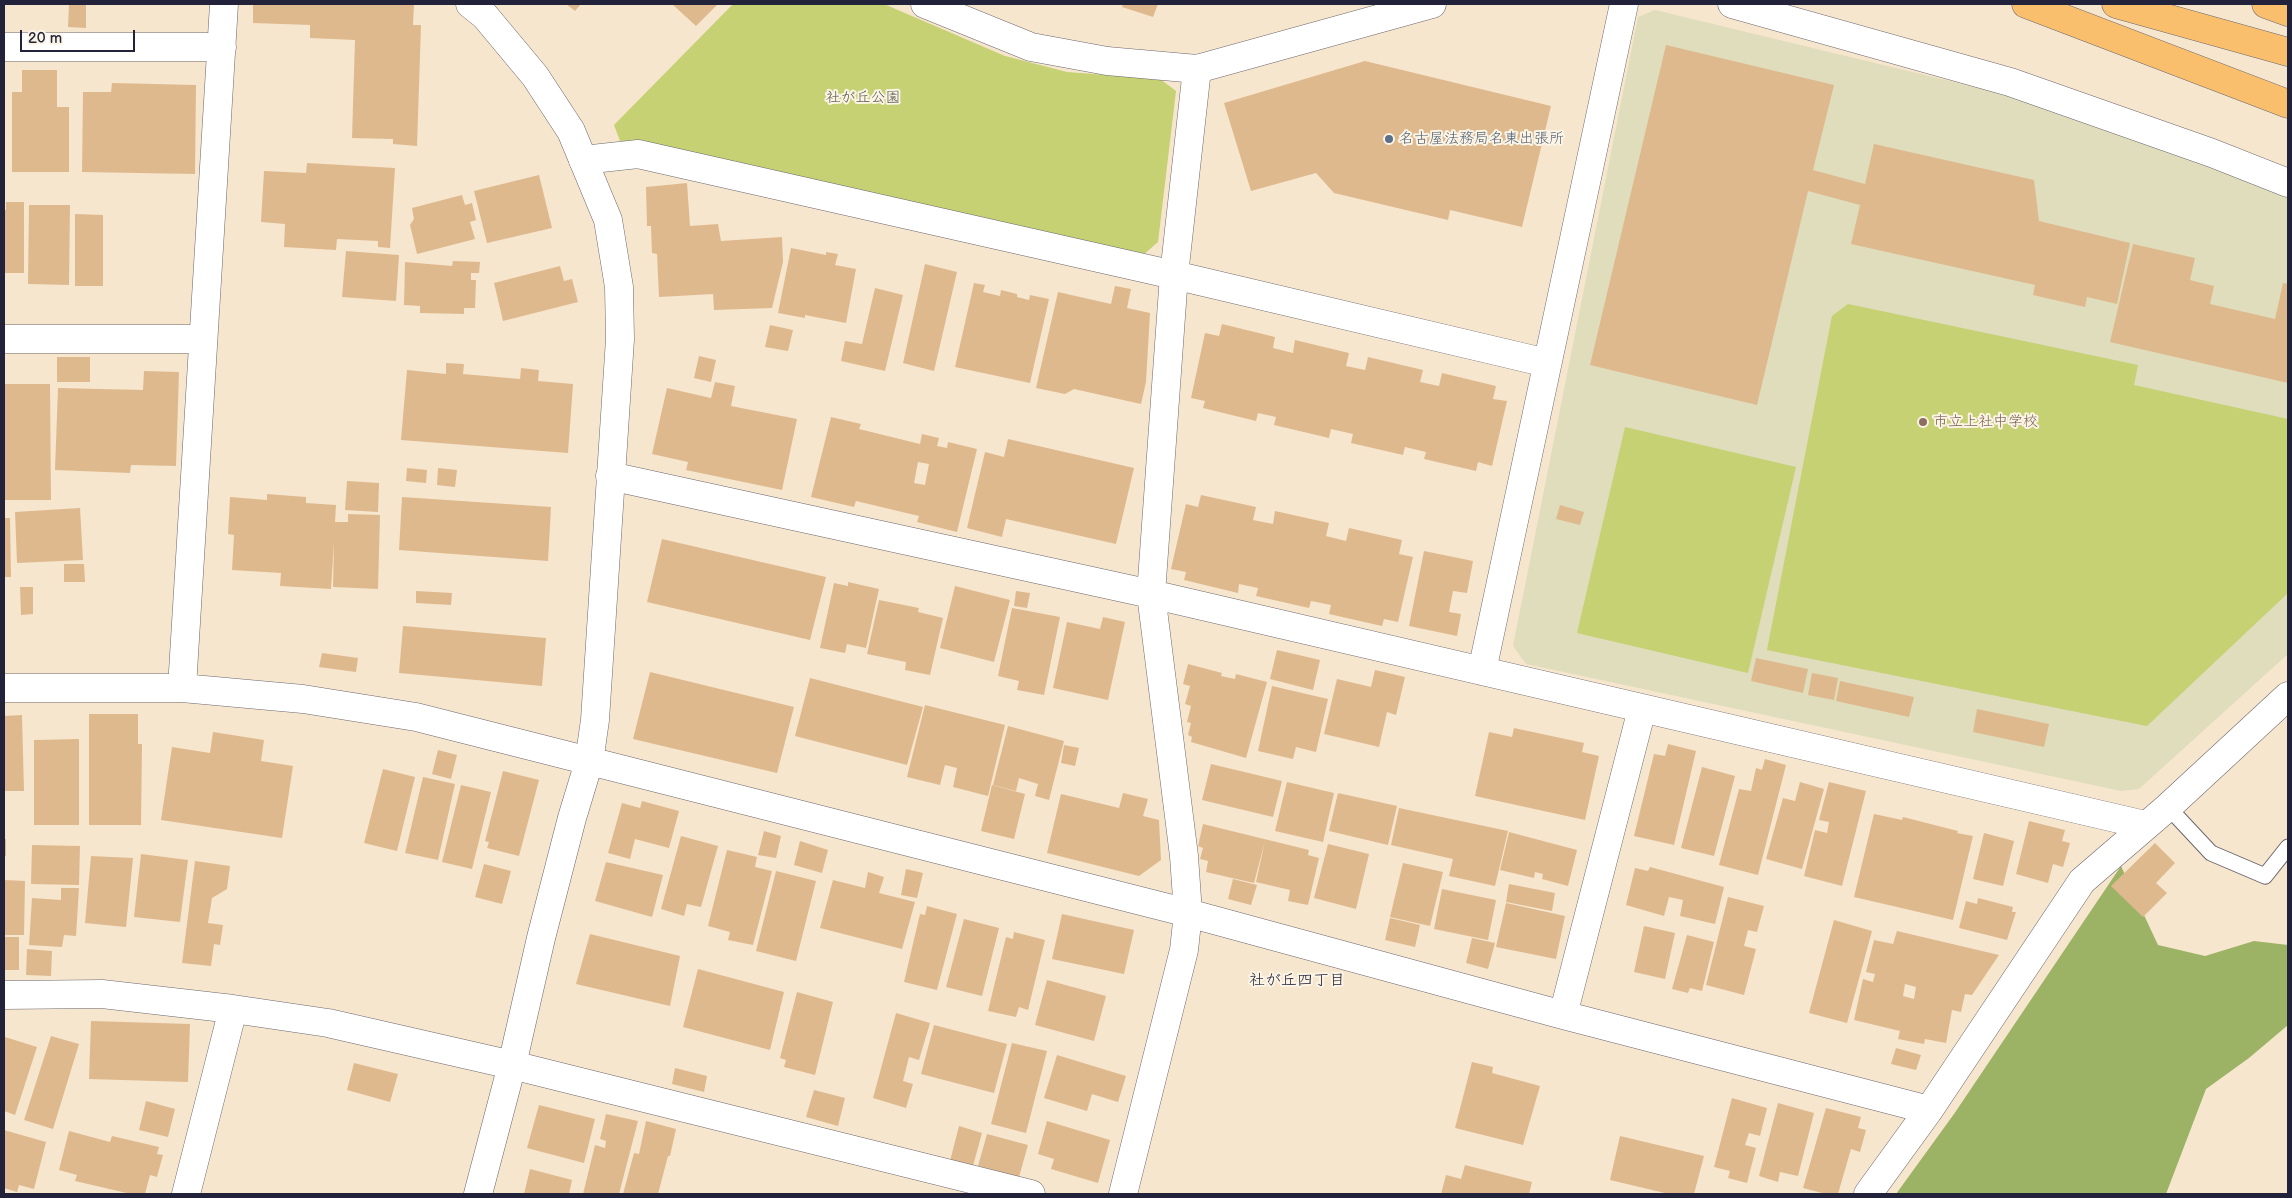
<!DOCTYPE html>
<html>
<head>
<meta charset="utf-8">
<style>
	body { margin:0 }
	#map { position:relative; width:2292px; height:1198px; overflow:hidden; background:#f6e6cd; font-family:"Balsamiq Sans",sans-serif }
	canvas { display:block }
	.frame { position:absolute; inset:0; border:5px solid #22223b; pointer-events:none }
	.scale { position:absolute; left:20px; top:30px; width:115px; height:22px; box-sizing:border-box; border:2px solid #22223b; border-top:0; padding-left:6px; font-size:15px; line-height:18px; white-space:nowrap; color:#22223b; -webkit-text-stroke:4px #fcf5e5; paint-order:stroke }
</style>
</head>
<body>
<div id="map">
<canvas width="2292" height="1198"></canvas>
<div class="frame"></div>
<div class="scale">20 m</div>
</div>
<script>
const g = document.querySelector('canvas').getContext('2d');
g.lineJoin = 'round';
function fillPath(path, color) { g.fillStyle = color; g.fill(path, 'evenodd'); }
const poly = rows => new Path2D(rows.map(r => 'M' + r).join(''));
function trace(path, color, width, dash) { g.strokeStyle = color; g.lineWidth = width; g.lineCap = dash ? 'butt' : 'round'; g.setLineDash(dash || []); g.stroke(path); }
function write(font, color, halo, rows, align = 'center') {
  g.font = font + ' "Balsamiq Sans","Klee One",sans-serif'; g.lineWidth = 4; g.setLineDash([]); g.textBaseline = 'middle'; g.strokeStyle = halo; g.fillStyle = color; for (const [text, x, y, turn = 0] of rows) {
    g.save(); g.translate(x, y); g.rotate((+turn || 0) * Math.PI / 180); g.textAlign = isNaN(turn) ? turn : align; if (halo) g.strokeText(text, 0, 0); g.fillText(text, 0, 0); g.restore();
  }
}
const built = poly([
	[1655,10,2016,97,2212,166,2288,198,2288,654,2139,789,2121,791,1526,664,1513,646,1638,17]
]);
const green = poly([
	[733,4,884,4,1005,56,1067,72,1160,79,1176,91,1158,242,1142,256,620,141,614,125],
	[1848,304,2138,365,2134,385,2288,419,2288,593,2147,726,1767,650,1832,316],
	[1625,427,1796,467,1748,673,1577,633]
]);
const forest = poly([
	[2121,866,2158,945,2205,956,2254,941,2288,945,2288,1025,2249,1058,2206,1089,2166,1194,1896,1194,1954,1114]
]);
const building = poly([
	[69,4,86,4,86,28,68,27],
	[253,4,414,4,413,25,421,25,417,146,393,144,393,139,352,138,355,40,310,38,310,25,253,23],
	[566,4,581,4,575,11],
	[672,4,718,4,696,26],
	[1123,4,1158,4,1153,17,1122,7],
	[1666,45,1834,85,1813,170,1865,184,1874,144,2034,180,2039,221,2130,243,2117,304,2087,297,2085,307,2033,295,2035,285,1851,244,1860,205,1808,191,1757,405,1590,365],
	[1365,61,1551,106,1522,227,1450,210,1448,220,1334,193,1316,173,1251,191,1224,103],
	[22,70,57,70,57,107,69,107,69,172,12,172,12,92,22,92],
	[112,83,196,85,195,174,82,172,83,92,111,92],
	[307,163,395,168,390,248,378,247,378,241,337,239,336,250,284,247,285,224,261,222,264,171,306,173],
	[539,175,552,228,487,243,474,191],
	[687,183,690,226,718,224,721,241,782,237,783,262,772,308,714,310,713,294,659,297,657,254,652,253,651,226,647,226,646,187],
	[462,195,465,205,472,203,476,220,470,222,475,239,417,254,410,225,414,219,412,208],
	[6,202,24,202,24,273,4,273,4,210,6,210],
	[29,205,70,205,69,285,28,284],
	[75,214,103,215,103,286,75,286],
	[2133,244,2195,258,2190,280,2214,286,2210,304,2275,319,2283,283,2288,284,2288,383,2110,342],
	[791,248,826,255,826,252,838,254,835,265,856,269,846,323,805,315,805,318,778,313],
	[346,251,399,255,396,301,342,297],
	[453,261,480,262,479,273,471,273,471,280,476,280,475,308,464,308,464,314,420,313,420,306,404,305,405,262,452,266],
	[925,264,957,272,934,371,903,363],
	[560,266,564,281,572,279,578,302,503,321,494,283],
	[974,283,985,285,983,292,1000,296,1001,290,1017,294,1017,297,1029,300,1030,295,1049,299,1030,383,955,367],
	[1115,286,1131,289,1127,308,1150,313,1146,382,1141,404,1074,389,1065,394,1036,388,1058,292,1111,304],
	[875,288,903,295,885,371,841,361,845,341,862,344],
	[1222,324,1275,337,1273,348,1293,353,1295,340,1349,353,1346,366,1365,370,1368,357,1423,370,1420,382,1439,386,1442,373,1496,386,1493,399,1507,401,1492,466,1478,462,1476,471,1424,459,1426,452,1405,447,1403,455,1351,443,1353,434,1331,429,1329,438,1274,425,1276,417,1258,413,1256,421,1203,408,1205,401,1191,398,1205,333,1219,336],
	[770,325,793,330,788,351,765,347],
	[699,356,716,360,711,382,694,378],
	[57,357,90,357,90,382,57,382],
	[446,363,464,364,463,374,520,379,521,368,539,370,538,381,573,384,568,453,401,440,407,370,446,374],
	[144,371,179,372,176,466,131,465,130,473,55,470,58,388,143,390],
	[715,382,735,386,731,406,797,419,782,490,686,470,688,462,652,454,667,388,711,398],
	[4,384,50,384,51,500,4,500],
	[831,417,861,424,859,429,920,444,922,434,939,438,937,446,947,448,948,442,977,449,957,532,917,522,919,516,856,501,854,507,811,497],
	[918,462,929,464,925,485,914,483],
	[1008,439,1134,468,1116,544,1006,519,1002,537,967,528,985,452,1004,457],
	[407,468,427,470,426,483,406,481],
	[438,468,457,470,455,487,437,485],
	[347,481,379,483,378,512,345,510],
	[267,494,306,497,306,503,336,505,335,522,348,522,348,514,380,515,378,589,333,587,334,542,331,589,280,586,281,573,232,570,234,535,228,534,230,497,267,500],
	[1201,495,1256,507,1253,520,1273,524,1275,511,1329,523,1326,536,1346,541,1349,528,1402,540,1399,554,1413,557,1398,622,1384,619,1382,626,1329,614,1331,605,1311,601,1309,608,1256,596,1258,588,1239,584,1238,593,1184,580,1186,572,1171,569,1186,504,1198,507],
	[402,497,551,507,548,561,399,550],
	[1560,505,1584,512,1580,525,1556,519],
	[80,508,83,560,17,563,15,512],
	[4,518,10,518,11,577,4,577],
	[662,539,826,577,810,640,647,602],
	[1424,551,1473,561,1467,593,1453,591,1449,612,1461,614,1457,636,1409,626],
	[64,564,84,564,85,582,64,582],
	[848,582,879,589,866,648,847,644,845,653,820,648,834,583,848,586],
	[955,586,1010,600,994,662,940,648],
	[20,587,33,587,33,614,21,615],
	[416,591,452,593,451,605,416,603],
	[1016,591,1030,593,1027,608,1014,606],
	[879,600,919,608,918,612,943,618,930,675,905,670,906,662,867,654],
	[1012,608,1060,617,1044,695,1017,690,1019,681,998,676],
	[1103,617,1125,622,1108,700,1053,688,1067,622,1100,629],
	[403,626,546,638,542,686,399,673],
	[1277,650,1320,660,1313,690,1270,679],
	[322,653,358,658,356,672,319,667],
	[1756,658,1808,669,1803,693,1751,681],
	[1188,664,1222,673,1221,676,1235,679,1236,674,1267,682,1246,758,1191,742,1192,737,1188,735,1191,723,1187,722,1191,706,1185,704,1190,686,1183,684],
	[1375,670,1405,677,1396,715,1387,712,1379,747,1324,734,1337,679,1371,687],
	[650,672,794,707,777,773,633,739],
	[1812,673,1838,678,1834,700,1808,695],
	[810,678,923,707,907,765,795,736],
	[1840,681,1914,697,1909,717,1836,701],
	[1272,686,1328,699,1316,752,1296,747,1293,759,1258,751],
	[925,705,1005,725,988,796,953,787,957,768,945,765,940,785,907,777],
	[1977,709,2049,724,2044,747,1973,732],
	[89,714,138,714,138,744,142,744,141,825,89,825],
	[22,715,24,791,4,791,4,716],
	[1008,726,1064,741,1049,800,1035,796,1038,784,1019,778,1016,791,993,785],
	[1514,728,1584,743,1582,752,1599,756,1585,820,1475,796,1489,732,1512,737],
	[213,732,264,740,261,761,293,766,282,838,161,820,172,747,210,753],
	[79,739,79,825,34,825,34,740],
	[1668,744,1696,751,1674,845,1634,836,1654,754,1665,756],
	[1064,745,1079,748,1075,766,1061,763],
	[438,750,457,755,451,779,432,774],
	[1765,759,1786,765,1758,875,1719,865,1739,789,1751,791,1756,768,1762,770],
	[1211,764,1282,781,1273,817,1202,800],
	[1702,767,1735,776,1714,856,1681,848],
	[383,769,415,777,397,851,364,843],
	[503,771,539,780,519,856,487,848,489,842,485,841],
	[423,777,455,784,438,860,405,853],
	[1287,782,1334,793,1323,842,1275,831],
	[1800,782,1824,789,1802,869,1766,859,1783,798,1795,801],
	[1829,782,1866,791,1842,886,1804,876,1815,830,1827,833,1829,822,1819,820],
	[461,785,491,792,472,869,442,862],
	[992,785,1025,794,1014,839,981,831],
	[1123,793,1148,799,1143,816,1159,820,1161,860,1139,876,1047,853,1061,794,1119,808],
	[1338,793,1397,806,1388,845,1329,831],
	[642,801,679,811,669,848,635,839,630,859,608,853,622,803,640,808],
	[1399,808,1508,831,1495,886,1449,876,1453,859,1391,845],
	[1874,814,1902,820,1903,817,1958,831,1957,833,1973,836,1953,920,1854,897],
	[2029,821,2065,830,2062,841,2070,843,2063,867,2053,864,2048,883,2016,874],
	[1203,824,1309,850,1308,855,1319,858,1308,905,1288,901,1290,890,1256,882,1265,841,1254,883,1206,872,1208,861,1200,859,1203,848,1198,846],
	[764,831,781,836,776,858,758,855],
	[1509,832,1577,850,1568,886,1542,879,1543,874,1535,872,1534,878,1500,870],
	[1984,833,2014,841,2003,886,1973,879],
	[681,836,718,846,701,907,687,904,684,916,661,909],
	[4,839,6,839,6,856,4,856],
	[800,841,828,850,822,873,794,865],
	[2155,843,2175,863,2156,883,2167,893,2143,917,2111,886],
	[1328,844,1369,854,1356,909,1314,898],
	[32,845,80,846,79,885,31,884],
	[727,850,757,857,755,867,772,871,753,945,728,940,730,932,708,926],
	[141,854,188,860,180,922,134,917],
	[91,856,133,858,126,927,85,923],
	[195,861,230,866,227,889,212,898,208,923,223,925,220,945,214,944,211,966,182,963],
	[606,862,663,875,652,917,595,901],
	[1403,863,1443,872,1430,926,1390,917],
	[484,864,511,871,502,904,475,897],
	[1650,867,1724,887,1715,924,1680,916,1683,900,1669,897,1664,916,1626,905,1635,868,1648,871],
	[906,869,923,873,917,898,901,895],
	[776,871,816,881,796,961,756,951],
	[868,872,884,877,879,893,915,902,902,949,820,928,833,880,865,888],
	[1233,879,1257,885,1251,905,1228,899],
	[4,880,25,881,24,935,4,935],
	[1509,884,1555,893,1552,911,1506,902],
	[61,888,79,888,76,936,64,935,62,947,29,945,32,898,61,900],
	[1442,889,1496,900,1488,940,1434,929],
	[1728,897,1764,906,1757,932,1748,930,1744,946,1756,949,1744,995,1706,985],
	[1978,898,2013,907,2012,912,2016,912,2007,940,1959,928,1966,901,1977,904],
	[1506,903,1565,916,1556,959,1496,947],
	[927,906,957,914,937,990,904,982,920,914,925,915],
	[1062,914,1134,930,1124,974,1052,959],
	[1390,918,1420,925,1415,947,1385,940],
	[964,919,999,928,982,996,946,987],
	[1834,920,1872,931,1847,1023,1809,1013],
	[1644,926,1675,933,1665,979,1634,972],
	[1897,931,1999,955,1972,995,1965,994,1961,1012,1952,1010,1946,1043,1925,1039,1924,1044,1898,1039,1900,1031,1854,1020,1863,979,1873,982,1875,974,1866,972,1874,940,1893,944],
	[1905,984,1916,987,1914,999,1903,996],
	[1014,932,1045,940,1028,1010,1019,1007,1016,1017,988,1011,1006,937,1013,939],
	[590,934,680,956,670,1006,576,984],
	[1687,935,1714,942,1702,991,1690,988,1688,993,1672,989],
	[4,937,19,937,19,970,4,970],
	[1472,938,1495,943,1488,969,1466,963],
	[27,949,52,951,51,976,26,975],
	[698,969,784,992,770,1050,683,1027],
	[1047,980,1106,996,1094,1041,1035,1025],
	[797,992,833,1002,815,1075,784,1067,786,1060,780,1058],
	[896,1013,930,1023,919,1060,909,1057,903,1081,913,1084,906,1108,873,1098],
	[91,1021,190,1024,188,1082,89,1079],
	[934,1025,1007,1044,994,1093,921,1074],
	[51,1036,79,1044,53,1129,24,1120],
	[5,1037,37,1047,15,1115,4,1111],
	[1012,1043,1047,1051,1026,1133,991,1124],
	[1896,1048,1921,1055,1916,1070,1891,1064],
	[1057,1055,1126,1076,1118,1102,1092,1094,1087,1111,1044,1098],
	[1472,1062,1493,1067,1492,1073,1540,1086,1523,1145,1455,1128],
	[354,1063,398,1074,390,1102,347,1090],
	[675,1068,707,1076,704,1092,672,1084],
	[814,1090,845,1098,838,1126,806,1117],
	[1732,1098,1767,1108,1760,1136,1749,1133,1745,1145,1756,1148,1747,1183,1728,1178,1730,1171,1714,1167],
	[146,1101,175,1109,168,1137,139,1130],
	[1778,1103,1814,1113,1798,1176,1780,1172,1778,1182,1759,1176],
	[539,1105,595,1119,584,1163,527,1148],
	[1826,1108,1861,1117,1858,1128,1866,1130,1860,1152,1851,1149,1838,1194,1826,1194,1803,1188],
	[606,1114,638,1121,619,1194,583,1194,595,1145,605,1148,606,1141,600,1139],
	[646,1121,676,1129,670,1156,668,1156,658,1194,623,1194,634,1153,639,1154],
	[1047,1121,1110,1140,1098,1183,1051,1169,1054,1159,1038,1154],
	[959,1126,982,1133,973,1166,950,1161],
	[4,1130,46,1142,34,1189,19,1185,17,1192,4,1188],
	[69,1131,110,1142,112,1136,159,1147,157,1154,163,1155,157,1177,150,1175,145,1194,131,1194,75,1181,77,1175,59,1170],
	[987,1134,1028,1145,1019,1177,978,1166],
	[1620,1136,1704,1156,1694,1194,1669,1194,1610,1180],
	[1465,1165,1532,1182,1529,1194,1441,1194,1446,1175,1461,1179],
	[530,1169,572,1180,569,1194,524,1194]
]);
const service = poly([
	[2168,807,2211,853,2265,876,2288,847]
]);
const minor = poly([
	[925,4,1031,47,1107,61,1197,69,1432,4],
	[1732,4,2010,82,2212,153,2288,183],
	[4,47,222,47],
	[583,160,638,154,1174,275,1547,363],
	[4,339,203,339],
	[610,476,1151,594,2145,825],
	[1482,671,1624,4],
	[4,688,182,688,303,699,416,717,1188,913,1563,1015,1929,1110],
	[182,688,224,4],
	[4,995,102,994,233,1009,328,1023,512,1065,1031,1194],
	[1563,1015,1642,709],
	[186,1194,233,1009],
	[1123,1194,1184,950,1188,913,1184,856,1151,594,1174,275,1197,69],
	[1868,1194,1929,1110,2082,881,2168,807,2288,696]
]);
const tertiary = poly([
	[470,4,485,16,535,76,571,131,608,220,619,287,620,339,595,720,589,762,572,818,541,938,512,1065,478,1194]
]);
const motorway = poly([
	[2026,4,2288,104],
	[2116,4,2288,52],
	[2266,4,2288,12]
]);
const markers = [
	[1389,139,5,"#5c6f8a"],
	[1923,422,5,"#8d6e63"]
];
const parkNames = [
	["社が丘公園",863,98]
];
const serviceNames = [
	["名古屋法務局名東出張所",1399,139]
];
const educationNames = [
	["市立上社中学校",1933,422]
];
const neighbourhoodNames = [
	["社が丘四丁目",1297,981]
];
fillPath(built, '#dfddbb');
fillPath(green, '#c5d173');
fillPath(forest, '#9cb365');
fillPath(building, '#dfb98e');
trace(service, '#6c676e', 17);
trace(minor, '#6c676e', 29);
trace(tertiary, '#6c676e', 29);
trace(motorway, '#6c676e', 29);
trace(service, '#fff', 15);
trace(minor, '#fff', 28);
trace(tertiary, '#fff', 28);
trace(motorway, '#f9bf6d', 28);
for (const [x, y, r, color] of markers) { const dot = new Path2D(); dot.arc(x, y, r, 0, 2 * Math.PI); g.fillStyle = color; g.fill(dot); trace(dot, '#fcf5e5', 2); }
write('15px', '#53574c', '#fcf5e5', parkNames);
write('15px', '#4e5e75', '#fcf5e5', serviceNames, 'left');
write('15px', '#785e54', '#fcf5e5', educationNames, 'left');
write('16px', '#22223b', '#fcf5e5', neighbourhoodNames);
</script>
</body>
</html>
